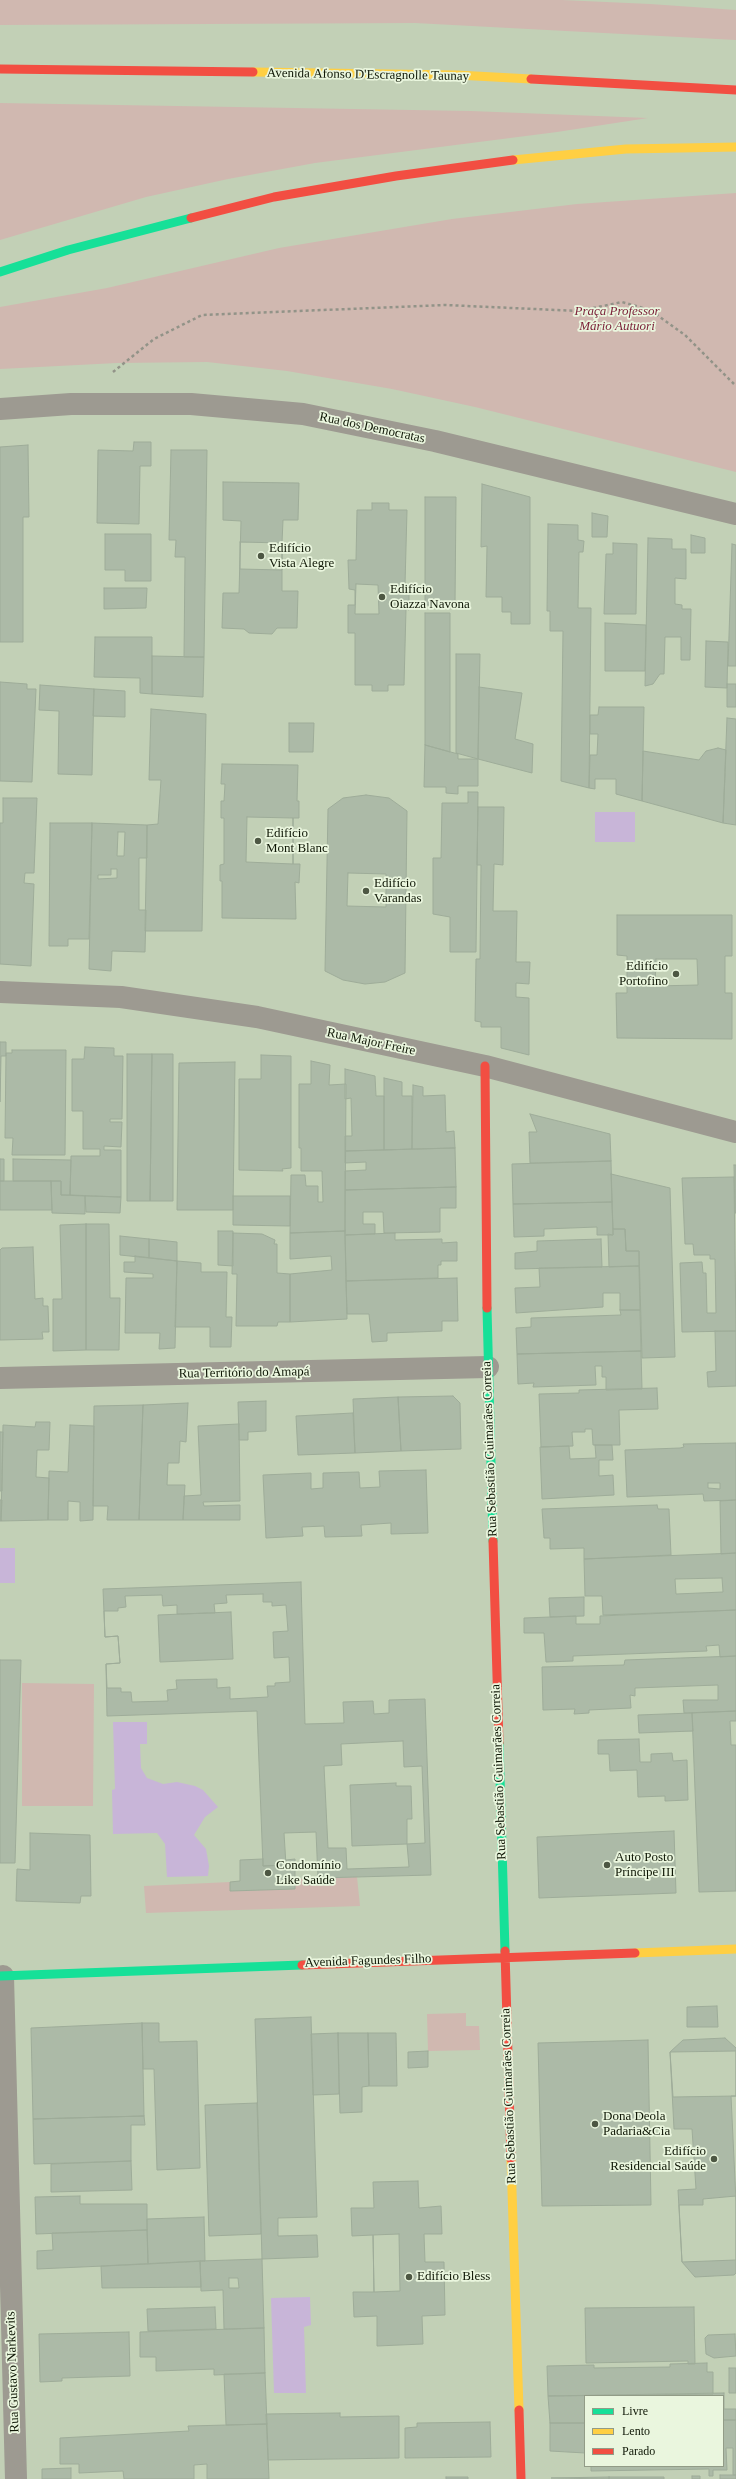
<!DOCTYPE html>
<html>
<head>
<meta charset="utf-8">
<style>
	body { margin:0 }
	#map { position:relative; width:736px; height:2479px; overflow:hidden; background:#c2d0b6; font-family:"Times New Roman",serif }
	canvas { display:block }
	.legend { position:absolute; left:584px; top:2395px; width:140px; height:72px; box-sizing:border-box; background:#eaf6de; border:1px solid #929c87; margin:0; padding:5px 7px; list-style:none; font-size:12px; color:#0e1605 }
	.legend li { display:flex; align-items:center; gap:8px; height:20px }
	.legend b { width:20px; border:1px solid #929c87 }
</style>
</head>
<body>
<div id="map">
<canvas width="736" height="2479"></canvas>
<ul class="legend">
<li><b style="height:5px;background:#16e098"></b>Livre</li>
<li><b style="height:5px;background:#ffcf43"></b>Lento</li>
<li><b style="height:5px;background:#f24e42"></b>Parado</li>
</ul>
</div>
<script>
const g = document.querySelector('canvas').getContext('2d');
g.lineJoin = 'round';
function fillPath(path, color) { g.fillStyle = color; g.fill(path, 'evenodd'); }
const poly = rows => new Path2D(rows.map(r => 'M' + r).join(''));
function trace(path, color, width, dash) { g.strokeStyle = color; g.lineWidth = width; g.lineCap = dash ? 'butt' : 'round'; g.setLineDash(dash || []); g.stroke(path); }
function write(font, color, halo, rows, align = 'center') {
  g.font = font + ' "Times New Roman",serif'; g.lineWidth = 3.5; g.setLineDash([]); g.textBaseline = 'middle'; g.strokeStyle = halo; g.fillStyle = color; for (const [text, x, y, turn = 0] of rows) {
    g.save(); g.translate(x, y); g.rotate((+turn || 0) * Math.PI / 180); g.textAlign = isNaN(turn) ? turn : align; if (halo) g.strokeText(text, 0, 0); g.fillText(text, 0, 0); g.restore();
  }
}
const green = poly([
	[0,0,562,0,650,4,736,10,736,40,415,23,0,25],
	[0,103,471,111,648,118,557,132,315,163,228,179,146,197,0,240],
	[736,193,736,472,475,407,392,389,287,371,207,362,117,363,0,369,0,307,107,288,279,248,452,219,577,204],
	[22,1683,94,1684,93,1806,22,1806],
	[357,1877,360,1906,146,1913,144,1886,230,1882,231,1891,295,1889,295,1879],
	[466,2013,466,2026,479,2026,480,2050,428,2051,427,2014]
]);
const water = poly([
	[595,812,635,812,635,842,595,842],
	[0,1548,15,1548,15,1583,0,1583],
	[113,1722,147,1722,147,1744,140,1744,141,1768,147,1778,163,1784,177,1782,195,1786,203,1790,218,1807,205,1817,194,1835,206,1849,209,1866,208,1876,167,1877,165,1844,157,1833,113,1834,112,1790,115,1789],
	[310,2297,311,2325,304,2327,306,2393,274,2393,271,2298]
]);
const building = poly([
	[134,442,151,442,151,466,140,466,139,524,97,523,98,450,133,451,134,442],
	[28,445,29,517,23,517,23,642,0,642,0,447,28,445],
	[171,450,207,450,204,657,184,657,185,557,175,557,176,540,169,540,171,450],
	[223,482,299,483,298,520,283,520,282,543,282,591,298,591,297,628,277,628,272,634,249,633,244,629,222,628,223,593,239,593,241,521,223,520,223,482],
	[482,484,530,497,530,624,511,624,511,612,502,612,502,597,486,597,487,546,481,547,482,484],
	[425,497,456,497,455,605,425,605,425,497],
	[372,503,389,503,389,510,407,510,405,585,409,585,409,610,406,609,404,685,388,685,388,691,372,691,372,685,355,685,355,633,348,633,348,605,355,605,355,590,349,589,348,560,356,560,357,510,372,510,372,503],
	[592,513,608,516,607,537,592,537,592,513],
	[548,524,578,525,578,540,584,541,583,552,579,552,578,608,591,608,589,788,561,781,563,631,550,631,550,611,547,611,548,524],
	[105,534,151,534,151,581,125,581,125,570,105,570,105,534],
	[691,535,705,538,705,553,691,553,691,535],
	[648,538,672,539,672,549,686,549,686,579,675,578,675,604,682,605,682,609,691,609,690,660,681,660,681,637,665,637,664,674,660,674,653,684,645,686,648,538],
	[240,542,282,543,282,570,240,569,240,542],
	[613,543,637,544,636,614,604,614,606,554,613,554,613,543],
	[732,544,736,545,736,666,728,666,732,544],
	[356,584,378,585,379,614,355,614,356,584],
	[104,588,147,588,146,608,104,609,104,588],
	[425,613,450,613,450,752,425,745,425,613],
	[605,623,646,625,645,671,605,671,605,623],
	[95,637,152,637,152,694,140,693,140,678,94,677,95,637],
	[706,641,728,642,727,688,705,687,706,641],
	[456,654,480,654,478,759,456,753,456,654],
	[152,656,204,657,203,697,152,694,152,656],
	[0,682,27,684,27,689,36,689,32,782,0,781,0,682],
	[727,684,736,684,736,707,727,707,727,684],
	[40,685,94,689,92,775,58,774,59,711,39,710,40,685],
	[479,687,522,693,515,739,533,744,532,773,478,759,479,687],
	[94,689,125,691,125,717,93,716,94,689],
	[599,707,644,707,642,801,616,794,616,779,595,779,595,789,589,788,590,755,597,755,598,734,590,734,590,715,598,715,599,707],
	[151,709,206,714,202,931,145,931,147,825,158,824,161,780,149,780,151,709],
	[727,718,736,719,736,825,723,823,727,718],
	[289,723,314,723,313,752,289,752,289,723],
	[425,745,458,754,458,759,478,759,478,786,458,786,458,794,446,793,446,787,424,787,425,745],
	[718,748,726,750,723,823,642,801,643,751,699,760,706,751,718,748],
	[222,764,298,765,297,801,299,801,299,818,293,818,293,864,300,864,299,883,295,882,296,919,222,918,222,881,220,881,220,865,224,864,224,818,221,818,221,801,224,801,225,784,221,784,222,764],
	[468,792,478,792,476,952,450,952,450,917,433,914,433,858,441,858,442,803,468,803,468,792],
	[366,795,389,798,407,811,405,973,385,982,365,984,343,980,325,971,328,809,343,798,366,795],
	[3,798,37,798,34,873,25,873,24,883,34,884,31,966,0,964,0,823,3,823,3,798],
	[478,807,504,807,503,865,494,864,493,911,517,911,516,962,530,962,529,984,516,983,516,997,529,998,529,1055,501,1048,501,1027,481,1027,481,1022,475,1021,476,959,480,959,481,865,477,865,478,807],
	[247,817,293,818,293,864,246,862,247,817],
	[50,823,92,823,89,939,68,939,68,946,49,946,50,823],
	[92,823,147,825,147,858,139,858,139,910,146,910,145,952,112,951,111,971,89,969,92,823],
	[118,832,125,832,124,856,117,856,118,832],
	[111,869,117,869,117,878,98,879,98,875,111,875,111,869],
	[348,873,386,874,386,907,347,906,348,873],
	[617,915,732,915,732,956,725,956,725,993,732,993,732,1039,617,1038,616,993,627,993,627,956,617,955,617,915],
	[656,959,697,959,698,985,655,986,656,959],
	[0,1042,6,1042,6,1056,1,1056,0,1102,0,1042],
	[85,1047,114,1048,114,1056,123,1056,122,1119,110,1119,110,1122,122,1122,121,1147,104,1146,104,1150,121,1150,121,1197,70,1195,71,1156,100,1156,100,1149,83,1149,83,1111,72,1111,72,1059,84,1059,85,1047],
	[12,1050,66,1050,65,1155,12,1155,13,1138,5,1138,6,1053,12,1053,12,1050],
	[127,1054,152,1054,150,1201,127,1201,127,1054],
	[152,1054,173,1054,173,1201,150,1201,152,1054],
	[261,1055,291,1056,291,1168,282,1169,283,1171,239,1170,239,1079,261,1079,261,1055],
	[311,1061,330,1065,329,1085,346,1084,345,1231,290,1233,291,1175,305,1175,306,1186,318,1186,318,1202,323,1202,322,1171,301,1171,301,1148,299,1148,299,1084,311,1084,311,1061],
	[235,1062,233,1210,177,1210,179,1063,235,1062],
	[345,1069,375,1076,376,1096,384,1096,384,1150,345,1151,345,1136,352,1136,351,1098,345,1099,345,1069],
	[384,1078,402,1082,402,1096,412,1096,412,1149,384,1150,384,1078],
	[413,1085,423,1087,423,1096,445,1095,446,1132,454,1131,455,1148,412,1149,413,1085],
	[530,1114,610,1134,611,1161,530,1163,529,1132,537,1132,530,1114],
	[455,1148,456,1187,345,1190,345,1171,366,1170,366,1162,345,1163,345,1151,455,1148],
	[0,1159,4,1159,4,1181,0,1181,0,1159],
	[13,1159,71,1160,70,1195,61,1195,61,1181,13,1181,13,1159],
	[611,1161,612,1202,513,1204,512,1164,611,1161],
	[734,1165,736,1165,736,1213,735,1213,734,1165],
	[611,1174,670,1188,675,1357,642,1358,639,1251,626,1251,625,1229,613,1229,611,1174],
	[734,1177,736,1331,682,1332,680,1263,702,1262,703,1273,706,1273,707,1313,716,1313,715,1259,710,1259,710,1255,694,1255,693,1244,685,1244,682,1178,734,1177],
	[0,1181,51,1181,52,1210,0,1210,0,1181],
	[51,1181,61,1181,61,1195,85,1196,85,1214,52,1213,51,1181],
	[456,1187,456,1208,440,1208,440,1232,384,1233,383,1212,363,1212,363,1224,375,1224,375,1234,345,1235,345,1190,456,1187],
	[85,1196,121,1197,120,1213,86,1212,85,1196],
	[233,1196,290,1196,290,1226,233,1225,233,1196],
	[612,1202,613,1235,597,1235,597,1227,544,1229,544,1236,514,1237,513,1204,612,1202],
	[86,1224,109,1224,110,1298,120,1298,119,1350,86,1350,86,1224],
	[86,1224,86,1350,53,1351,53,1299,62,1299,60,1225,86,1224],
	[613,1229,625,1229,626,1251,639,1251,639,1266,609,1267,608,1234,613,1235,613,1229],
	[218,1231,233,1231,233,1266,218,1265,218,1231],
	[345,1231,347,1319,290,1322,290,1274,332,1270,331,1256,290,1259,290,1233,345,1231],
	[233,1233,262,1234,275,1240,274,1244,277,1244,277,1273,290,1274,290,1322,278,1322,277,1326,236,1326,237,1274,232,1274,233,1233],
	[395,1233,395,1240,442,1239,442,1243,457,1242,457,1261,441,1261,441,1265,438,1265,438,1278,346,1281,345,1235,395,1233],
	[120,1236,149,1239,149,1258,120,1255,120,1236],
	[149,1239,177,1242,177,1261,149,1258,149,1239],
	[601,1239,602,1267,515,1269,515,1253,537,1251,537,1241,601,1239],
	[33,1247,35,1299,43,1298,43,1306,48,1306,49,1332,42,1332,43,1339,0,1340,0,1250,2,1248,33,1247],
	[135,1256,177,1261,175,1348,159,1349,160,1333,125,1333,126,1278,153,1278,153,1274,124,1272,124,1262,135,1262,135,1256],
	[177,1261,201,1263,201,1272,227,1272,226,1317,232,1317,231,1347,210,1347,210,1327,175,1327,177,1261],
	[639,1266,640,1310,620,1310,620,1293,603,1293,603,1307,516,1313,515,1288,540,1287,539,1268,639,1266],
	[457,1278,458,1321,442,1321,442,1331,387,1333,387,1341,372,1342,369,1314,347,1314,346,1281,457,1278],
	[620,1310,640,1310,641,1351,517,1354,516,1328,531,1327,531,1318,621,1315,620,1310],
	[715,1331,736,1331,736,1386,708,1387,707,1372,716,1371,715,1331],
	[641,1351,642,1389,606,1390,606,1377,602,1377,602,1366,595,1366,596,1385,533,1387,534,1383,518,1384,517,1354,641,1351],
	[657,1388,658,1409,619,1410,620,1445,593,1445,592,1429,585,1429,585,1432,572,1432,573,1446,541,1447,539,1394,579,1393,579,1390,657,1388],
	[453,1396,460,1403,461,1449,401,1451,398,1397,453,1396],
	[398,1397,401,1451,355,1453,353,1399,398,1397],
	[266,1401,266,1431,248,1432,248,1440,239,1440,238,1402,266,1401],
	[188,1403,186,1442,180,1441,179,1463,168,1463,167,1485,185,1485,183,1520,139,1520,143,1405,188,1403],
	[143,1405,139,1520,107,1520,108,1506,93,1506,94,1406,143,1405],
	[353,1413,355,1453,298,1455,296,1416,353,1413],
	[36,1422,50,1422,49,1450,37,1450,36,1477,49,1478,48,1520,1,1521,3,1425,35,1427,36,1422],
	[239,1424,240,1501,203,1502,204,1506,240,1505,240,1520,183,1520,184,1496,201,1495,198,1426,239,1424],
	[70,1425,94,1426,93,1520,80,1521,80,1502,68,1501,68,1520,48,1520,49,1471,68,1472,70,1425],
	[0,1432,3,1432,2,1491,0,1491,0,1432],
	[736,1443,736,1500,704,1501,703,1494,627,1497,625,1450,680,1448,684,1447,683,1444,736,1443],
	[708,1483,720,1483,720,1489,708,1488,708,1483],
	[595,1445,612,1445,613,1460,599,1460,599,1476,613,1475,614,1495,542,1499,540,1447,569,1446,570,1459,596,1458,595,1445],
	[426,1470,428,1533,391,1534,391,1523,361,1525,362,1536,325,1537,324,1526,302,1527,303,1536,266,1538,263,1475,311,1473,311,1489,323,1488,323,1473,359,1472,360,1488,380,1487,379,1471,426,1470],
	[0,1500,2,1500,1,1521,0,1521,0,1500],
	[736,1500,736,1553,721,1554,720,1501,736,1500],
	[657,1505,658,1509,669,1509,671,1555,584,1559,584,1548,550,1549,550,1538,544,1538,542,1509,657,1505],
	[736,1553,736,1610,603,1615,602,1596,585,1596,584,1559,736,1553],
	[722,1578,723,1592,676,1594,675,1579,722,1578],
	[301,1582,305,1724,344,1723,343,1702,373,1701,374,1714,389,1713,389,1700,425,1699,431,1875,318,1878,316,1832,284,1833,286,1865,263,1866,257,1711,107,1716,106,1664,120,1663,118,1636,105,1637,103,1589,301,1582],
	[263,1594,263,1602,272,1602,272,1606,286,1605,288,1631,273,1632,274,1658,289,1657,290,1682,275,1683,275,1686,267,1686,268,1697,230,1699,230,1687,217,1688,217,1679,176,1680,177,1689,167,1690,168,1701,132,1702,131,1692,121,1692,121,1688,107,1688,106,1664,120,1663,118,1636,105,1637,104,1611,118,1611,118,1608,126,1607,125,1596,162,1595,163,1606,177,1605,177,1614,215,1613,214,1604,227,1603,226,1595,263,1594],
	[584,1597,584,1616,550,1617,549,1598,584,1597],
	[736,1610,736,1656,720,1657,719,1645,706,1646,707,1651,573,1656,573,1661,546,1662,544,1633,524,1633,524,1618,576,1616,576,1624,600,1624,600,1616,736,1610],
	[231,1612,233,1659,160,1662,158,1615,231,1612],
	[736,1656,736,1711,684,1713,683,1700,718,1700,718,1685,635,1688,635,1696,630,1695,631,1708,589,1710,589,1713,574,1714,575,1709,543,1710,542,1667,624,1665,625,1660,736,1656],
	[0,1660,21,1660,15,1863,0,1863,0,1660],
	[736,1711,736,1721,730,1721,731,1745,736,1745,736,1891,699,1892,692,1713,736,1711],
	[692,1713,693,1731,639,1733,638,1715,692,1713],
	[639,1739,640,1762,651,1762,651,1754,672,1753,673,1761,687,1760,688,1800,665,1801,665,1796,638,1797,637,1770,610,1771,609,1754,598,1754,598,1740,639,1739],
	[403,1741,404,1767,422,1766,425,1843,407,1844,409,1867,347,1869,346,1848,328,1848,324,1766,342,1765,341,1744,403,1741],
	[396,1783,396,1786,411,1786,412,1819,407,1819,407,1844,352,1846,350,1785,396,1783],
	[674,1831,676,1893,539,1898,537,1837,674,1831],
	[30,1833,90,1835,91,1896,81,1896,80,1903,16,1901,17,1869,30,1870,30,1833],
	[263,1859,263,1866,286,1865,286,1860,295,1859,295,1889,230,1891,230,1882,240,1881,240,1860,263,1859],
	[717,2006,718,2027,687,2027,687,2007,717,2006],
	[311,2017,317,2217,278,2218,278,2236,317,2235,318,2257,262,2259,255,2019,311,2017],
	[142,2023,144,2116,33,2119,31,2028,142,2023],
	[142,2023,159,2023,159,2042,197,2041,200,2168,157,2170,154,2069,143,2069,142,2023],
	[338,2033,339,2094,313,2095,311,2034,338,2033],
	[338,2033,368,2033,369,2086,362,2087,362,2112,340,2113,338,2033],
	[368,2033,396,2033,397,2086,369,2086,368,2033],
	[725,2038,736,2048,736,2096,731,2096,736,2201,736,2273,734,2275,695,2277,682,2262,678,2190,696,2189,692,2129,674,2129,670,2052,683,2040,725,2038],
	[648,2040,651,2205,542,2206,538,2043,648,2040],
	[428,2051,428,2067,408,2068,408,2052,428,2051],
	[736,2051,736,2096,673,2097,670,2052,736,2051],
	[257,2103,261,2234,209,2236,205,2105,257,2103],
	[144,2116,145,2125,131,2125,131,2161,34,2164,33,2119,144,2116],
	[131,2161,132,2190,51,2192,51,2164,131,2161],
	[418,2181,419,2208,441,2206,442,2234,424,2234,425,2262,444,2262,445,2315,422,2316,423,2344,377,2346,377,2316,354,2317,353,2292,374,2292,373,2235,352,2236,351,2208,374,2208,373,2182,418,2181],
	[80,2196,80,2204,147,2204,147,2230,36,2234,35,2197,80,2196],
	[736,2196,736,2260,682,2262,679,2205,703,2205,703,2199,736,2196],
	[204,2217,205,2261,148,2264,147,2219,204,2217],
	[147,2230,148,2264,37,2269,37,2251,53,2250,52,2233,147,2230],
	[399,2234,400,2291,374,2292,373,2235,399,2234],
	[262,2259,264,2328,224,2329,223,2290,201,2291,200,2261,262,2259],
	[229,2278,238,2278,239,2288,229,2288,229,2278],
	[200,2261,201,2287,102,2288,101,2266,200,2261],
	[215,2307,216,2329,148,2331,147,2309,215,2307],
	[694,2307,695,2364,688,2364,688,2361,586,2363,585,2308,694,2307],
	[264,2328,265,2373,214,2375,214,2369,156,2371,156,2357,140,2357,140,2332,264,2328],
	[129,2332,130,2376,62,2378,62,2381,40,2382,39,2334,129,2332],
	[735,2334,736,2356,714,2358,706,2354,705,2338,708,2335,735,2334],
	[707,2363,707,2372,713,2372,713,2394,548,2396,547,2366,594,2365,594,2368,670,2367,670,2364,707,2363],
	[729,2368,736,2368,736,2393,729,2393,729,2368],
	[265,2373,267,2424,226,2425,224,2374,265,2373],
	[724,2393,724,2409,736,2409,736,2420,723,2420,723,2396,585,2396,585,2423,550,2423,548,2396,724,2393],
	[340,2413,340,2417,399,2416,399,2458,268,2460,266,2414,340,2413],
	[723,2420,736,2420,736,2475,733,2475,733,2448,726,2448,727,2470,713,2470,713,2476,709,2476,709,2469,591,2471,591,2466,723,2466,723,2420],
	[490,2422,491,2457,405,2458,405,2428,417,2427,417,2423,490,2422],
	[550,2423,585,2423,585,2453,550,2451,550,2423],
	[267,2424,269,2479,207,2479,207,2464,194,2465,194,2479,124,2479,123,2471,79,2473,79,2464,60,2464,60,2438,189,2431,188,2426,267,2424],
	[71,2468,71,2479,42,2479,42,2469,71,2468],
	[720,2475,736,2475,736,2479,720,2479,720,2475],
	[692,2476,700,2476,700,2479,692,2479,692,2476],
	[446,2477,468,2477,468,2479,446,2479,446,2477],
	[609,2477,664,2477,664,2479,609,2479,609,2477],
	[609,2477,609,2479,551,2478,609,2477]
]);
const path = poly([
	[113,372,154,339,202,315,445,305,579,311,622,302,650,310,685,335,736,386]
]);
const street = poly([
	[0,409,71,404,191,404,303,414,435,441,736,514],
	[0,992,121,997,257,1017,485,1066,736,1132],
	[0,1378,488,1367],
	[3,1976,16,2479]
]);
const fast = poly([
	[0,272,68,250,191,218],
	[487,1308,493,1541],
	[499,1743,505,1951],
	[0,1976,302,1965]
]);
const slow = poly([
	[253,72,457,75,531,79],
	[513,160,626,149,736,147],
	[635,1953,736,1949],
	[511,2159,519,2410]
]);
const jam = poly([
	[0,69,253,72],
	[531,79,736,90],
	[191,218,274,197,396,176,513,160],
	[485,1066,487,1308],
	[493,1541,499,1743],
	[505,1951,511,2159],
	[302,1965,635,1953],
	[519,2410,521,2479]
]);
const markers = [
	[261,556,4,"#4d5743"],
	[382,597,4,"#4d5743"],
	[258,841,4,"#4d5743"],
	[366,891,4,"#4d5743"],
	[676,974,4,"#4d5743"],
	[607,1865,4,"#4d5743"],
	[268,1873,4,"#4d5743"],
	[595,2124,4,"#4d5743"],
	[714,2159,4,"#4d5743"],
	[409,2277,4,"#4d5743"]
];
const streetNames = [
	["Avenida Afonso D'Escragnolle Taunay",368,75,1],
	["Rua dos Democratas",372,428,12],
	["Rua Major Freire",371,1042,12],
	["Rua Território do Amapá",244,1373,-1],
	["Rua Sebastião Guimarães Correia",490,1449,-92],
	["Rua Sebastião Guimarães Correia",499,1772,-92],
	["Avenida Fagundes Filho",368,1961,-2],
	["Rua Sebastião Guimarães Correia",509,2096,-92],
	["Rua Gustavo Narkevits",13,2372,-92]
];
const parkNames = [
	["Praça Professor",617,312],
	["Mário Autuori",617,327]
];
const poiNames = [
	["Edifício",269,549],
	["Vista Alegre",269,564],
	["Edifício",390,590],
	["Oiazza Navona",390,605],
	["Edifício",266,834],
	["Mont Blanc",266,849],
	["Edifício",374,884],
	["Varandas",374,899],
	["Edifício",668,967,"right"],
	["Portofino",668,982,"right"],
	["Auto Posto",615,1858],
	["Príncipe III",615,1873],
	["Condomínio",276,1866],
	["Like Saúde",276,1881],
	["Dona Deola",603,2117],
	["Padaria&Cia",603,2132],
	["Edifício",706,2152,"right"],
	["Residencial Saúde",706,2167,"right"],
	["Edifício Bless",417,2277]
];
fillPath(green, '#d0b8b0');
fillPath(water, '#c8b5d8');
fillPath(building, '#acbaa7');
trace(building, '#9eac99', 1);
trace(path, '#929388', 2.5, [3, 3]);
trace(street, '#9d9a91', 22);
trace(fast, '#16e098', 9);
trace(slow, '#ffcf43', 9);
trace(jam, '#f24e42', 9);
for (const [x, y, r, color] of markers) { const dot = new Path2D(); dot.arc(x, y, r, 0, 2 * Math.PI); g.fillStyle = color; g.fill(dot); trace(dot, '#eaf6de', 1.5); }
write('13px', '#0e1605', '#eaf6de', streetNames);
write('italic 13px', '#7c233a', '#eaf6de', parkNames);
write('13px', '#0e1605', '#eaf6de', poiNames, 'left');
</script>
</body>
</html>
